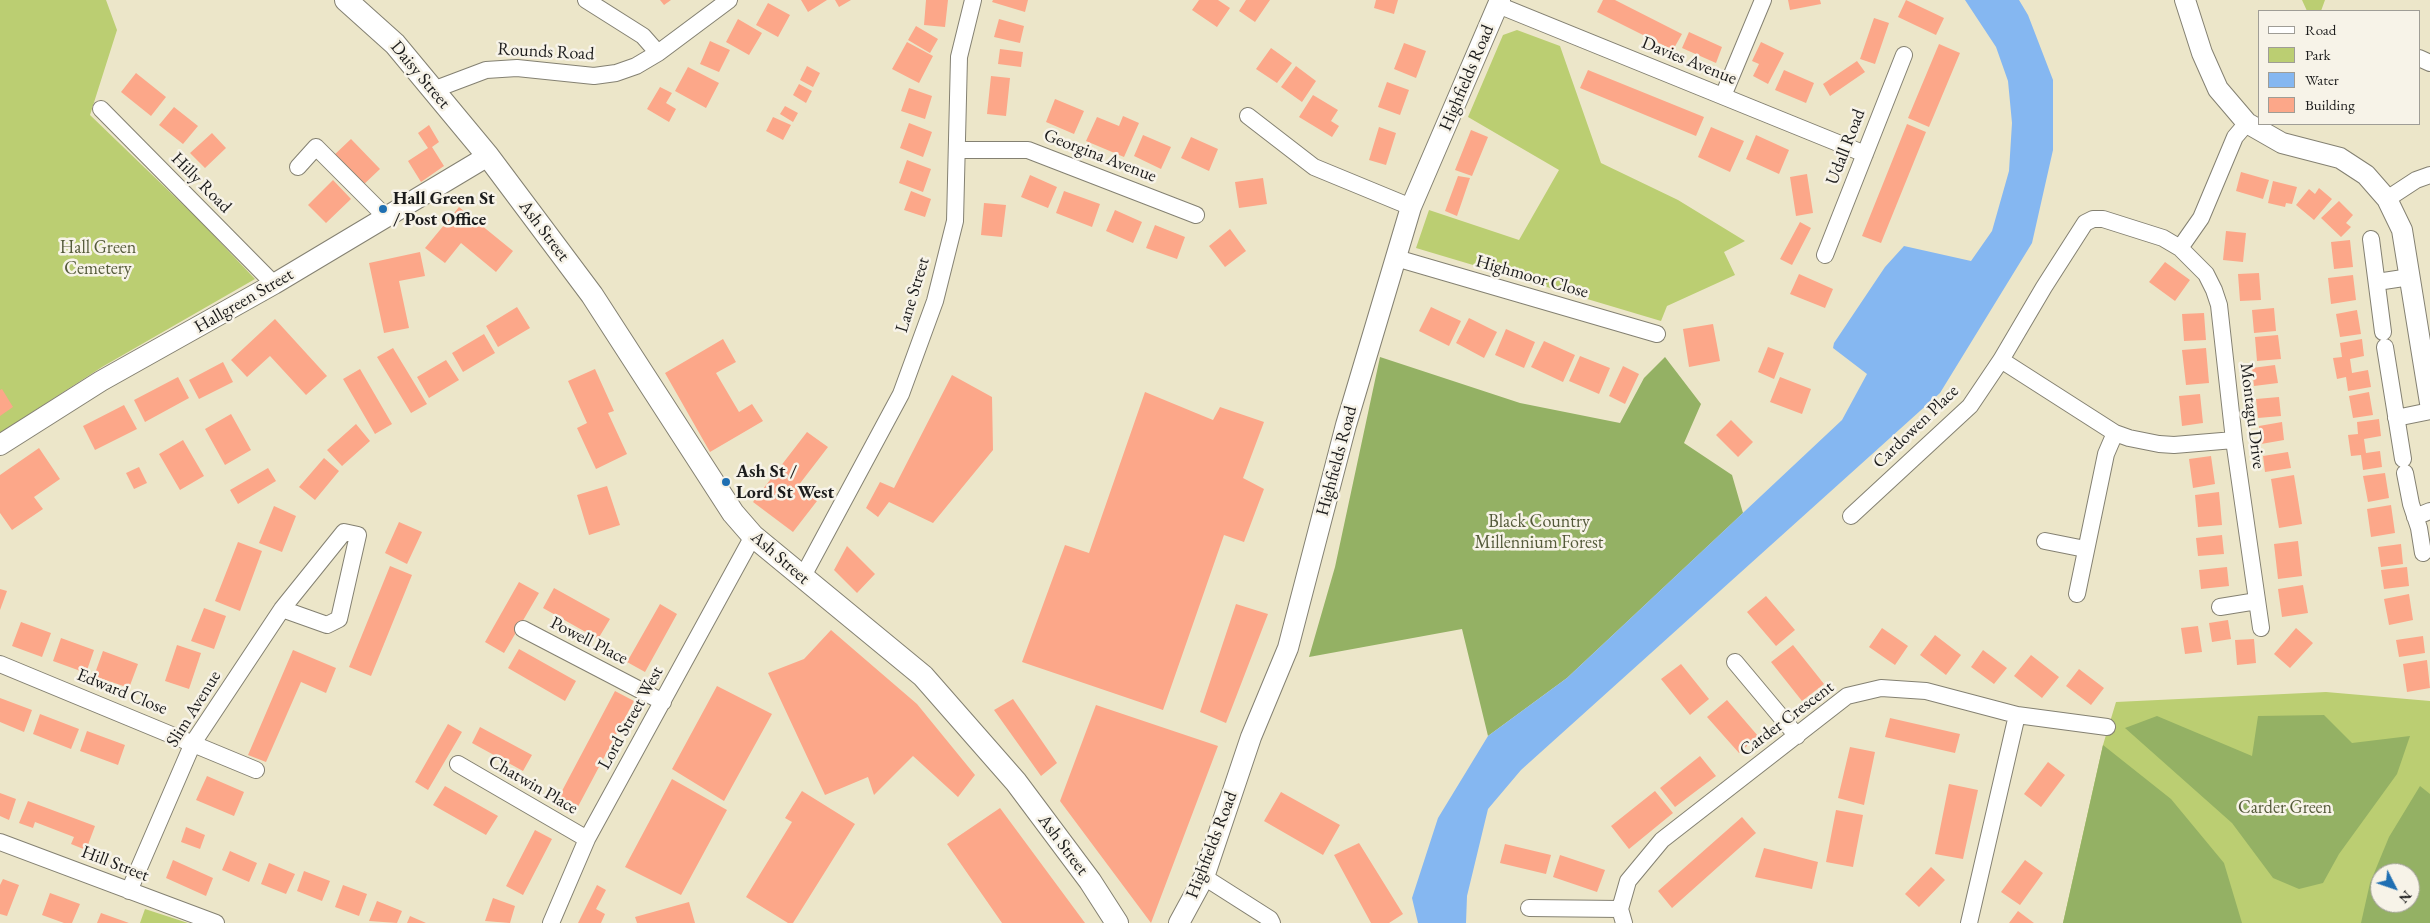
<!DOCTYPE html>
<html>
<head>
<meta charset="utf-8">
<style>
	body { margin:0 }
	#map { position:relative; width:2430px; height:923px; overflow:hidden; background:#ece6c9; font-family:"EB Garamond",serif }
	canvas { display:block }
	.legend { position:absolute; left:2258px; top:10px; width:162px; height:115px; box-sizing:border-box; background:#f7f3e8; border:1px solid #9f9d96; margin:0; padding:6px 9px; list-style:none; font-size:15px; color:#1c1c1c }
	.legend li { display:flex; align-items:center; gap:10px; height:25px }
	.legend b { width:25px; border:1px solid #9f9d96 }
	.north { position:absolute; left:2370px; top:863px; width:50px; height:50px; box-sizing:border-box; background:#f7f3e8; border:1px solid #9f9d96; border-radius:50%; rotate:131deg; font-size:14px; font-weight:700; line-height:20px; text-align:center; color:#1c1c1c }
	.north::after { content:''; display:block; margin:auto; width:18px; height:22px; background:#1f6fb2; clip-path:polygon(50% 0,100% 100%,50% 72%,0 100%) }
</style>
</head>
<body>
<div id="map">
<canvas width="2430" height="923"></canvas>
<ul class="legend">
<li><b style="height:6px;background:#fff"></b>Road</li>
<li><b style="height:14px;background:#bbce72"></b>Park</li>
<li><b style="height:14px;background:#85b7f1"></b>Water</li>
<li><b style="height:14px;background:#fca789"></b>Building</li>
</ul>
<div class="north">N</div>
</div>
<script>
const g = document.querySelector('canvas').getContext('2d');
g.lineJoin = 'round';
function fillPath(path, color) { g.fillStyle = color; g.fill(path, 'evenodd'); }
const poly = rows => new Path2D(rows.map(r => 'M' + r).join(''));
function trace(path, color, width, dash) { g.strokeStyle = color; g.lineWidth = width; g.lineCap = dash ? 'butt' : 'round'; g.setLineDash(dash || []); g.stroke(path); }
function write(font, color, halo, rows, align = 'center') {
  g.font = font + ' "EB Garamond",serif'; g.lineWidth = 5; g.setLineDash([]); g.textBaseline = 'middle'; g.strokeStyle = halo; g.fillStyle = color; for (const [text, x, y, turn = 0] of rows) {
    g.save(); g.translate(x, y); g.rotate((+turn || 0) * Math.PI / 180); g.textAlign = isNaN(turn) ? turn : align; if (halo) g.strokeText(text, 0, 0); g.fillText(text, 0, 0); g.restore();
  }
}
const green = poly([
	[0,0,106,0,117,30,90,115,200,221,255,279,102,367,0,433],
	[2302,0,2325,0,2321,11,2307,11],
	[1517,30,1560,46,1601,163,1678,200,1745,241,1724,252,1735,275,1667,306,1661,321,1416,248,1429,210,1519,240,1559,170,1468,117,1503,35],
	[2326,692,2430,701,2430,923,2063,923,2103,745,2116,702],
	[2380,873,2410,873,2410,903,2380,903],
	[145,909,188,923,140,923]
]);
const forest = poly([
	[1380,357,1520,403,1620,423,1644,378,1665,357,1701,404,1684,443,1732,475,1743,513,1567,678,1488,736,1462,629,1309,657,1335,567],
	[2324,715,2352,743,2410,736,2397,774,2339,854,2323,883,2299,889,2273,878,2232,823,2125,728,2157,716,2252,756,2258,716],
	[2103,745,2171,799,2224,863,2242,923,2063,923],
	[2420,786,2430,794,2430,923,2361,923,2370,883,2389,837],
	[2380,873,2410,873,2410,903,2380,903]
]);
const water = poly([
	[1965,0,2019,0,2028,15,2053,80,2053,150,2032,243,1940,393,1521,770,1488,809,1467,896,1466,923,1418,923,1412,898,1438,818,1488,736,1567,678,1842,420,1867,374,1833,348,1834,343,1885,267,1904,246,1971,261,1992,231,2009,171,2012,123,2008,81,1996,47]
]);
const building = poly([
	[660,0,671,0,664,5],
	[801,0,827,0,808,12],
	[835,0,851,0,839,7],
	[926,0,948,0,945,27,924,25],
	[993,0,1028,0,1025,12,992,2],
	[1199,0,1218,0,1230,8,1217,27,1192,10],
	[1246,0,1270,0,1255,22,1239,11],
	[1376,0,1398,0,1394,14,1374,8],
	[1603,0,1615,0,1682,34,1673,50,1597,12],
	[1788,0,1820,0,1821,4,1790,10],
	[1906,0,1944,18,1936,35,1898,17],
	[768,3,790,15,778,37,756,25],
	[1874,18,1889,23,1875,64,1860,59],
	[738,19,762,33,749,55,726,42],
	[999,19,1024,26,1020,43,994,37],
	[916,26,938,39,930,53,908,40],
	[1689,32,1722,47,1716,63,1682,48],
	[710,41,730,50,719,72,700,64],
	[907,42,933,56,919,83,892,69],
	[1761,42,1784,53,1768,84,1753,76,1759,64,1752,61],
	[1404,43,1426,51,1416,78,1394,69],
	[1939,44,1960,53,1929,127,1908,118],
	[1271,48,1292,63,1277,83,1256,69],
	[1000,49,1023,52,1021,67,998,64],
	[1857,61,1865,72,1830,96,1823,84],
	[807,66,820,73,813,87,800,80],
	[1296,66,1316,81,1302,102,1281,87],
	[688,67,719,83,706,108,675,91],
	[1588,70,1704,117,1696,136,1580,88],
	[1784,70,1814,83,1806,103,1775,90],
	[136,73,166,97,151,116,121,92],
	[991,76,1010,78,1006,116,987,114],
	[1387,82,1409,90,1400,115,1378,107],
	[799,84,812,91,806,103,793,95],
	[660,87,672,93,666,103,676,109,669,122,647,109],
	[909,88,932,96,925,119,901,111],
	[1313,95,1338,110,1331,121,1339,126,1332,137,1299,117],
	[1055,99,1084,111,1074,134,1046,122],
	[785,106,798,113,793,122,780,114],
	[174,107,198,126,183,144,159,125],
	[1123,116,1139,123,1124,157,1086,141,1097,117,1119,126],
	[773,117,791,125,783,140,766,131],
	[909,123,932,132,923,157,900,148],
	[1907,124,1926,132,1881,243,1862,236],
	[429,125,439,142,432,147,444,166,421,182,408,161,428,148,418,133],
	[1379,127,1396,133,1386,165,1369,160],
	[1711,127,1744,141,1730,172,1698,157],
	[1471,130,1488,137,1472,176,1455,170],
	[212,133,226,148,205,168,190,153],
	[1143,135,1171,147,1161,169,1134,156],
	[1756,135,1789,150,1779,174,1746,159],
	[1191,137,1218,149,1209,171,1181,158],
	[351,139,380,169,361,187,332,157],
	[907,160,931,169,923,192,899,183],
	[2241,172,2269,180,2263,199,2236,191],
	[1807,174,1813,213,1796,216,1790,177],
	[1030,175,1057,187,1048,208,1021,197],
	[1458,176,1470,178,1457,216,1445,211],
	[1263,178,1267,204,1239,208,1235,182],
	[333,180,351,199,326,223,308,205],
	[2273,181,2297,187,2292,204,2286,203,2285,207,2268,203],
	[2319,188,2332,199,2314,220,2296,205,2309,189,2315,194],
	[911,191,931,199,925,217,904,210],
	[1064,191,1100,204,1092,227,1056,213],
	[2339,201,2353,215,2346,223,2351,227,2341,237,2321,218],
	[984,203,1006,205,1002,237,981,235],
	[459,207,513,251,496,272,461,243,445,263,425,248],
	[1115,210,1142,222,1133,243,1106,231],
	[1800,222,1811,228,1792,265,1780,259],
	[1155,225,1185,237,1177,259,1146,248],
	[1230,229,1246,251,1225,267,1209,246],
	[2226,231,2246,233,2243,262,2223,260],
	[2350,240,2353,267,2334,269,2331,242],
	[420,252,425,276,399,281,409,328,384,333,369,263],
	[2165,262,2190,280,2175,301,2149,282],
	[2259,273,2261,300,2240,301,2238,274],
	[1799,274,1833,289,1825,308,1790,294],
	[2353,275,2356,300,2331,304,2328,278],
	[517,307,530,328,498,347,486,326],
	[1431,307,1461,321,1449,346,1419,331],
	[2274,308,2276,331,2254,333,2252,310],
	[2357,310,2361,334,2340,337,2336,314],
	[2204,313,2206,340,2184,341,2182,314],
	[1469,318,1497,332,1484,358,1456,343],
	[275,319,327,376,306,395,270,356,247,377,231,360],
	[1713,324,1720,361,1689,367,1683,329],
	[1506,329,1535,342,1524,368,1495,355],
	[484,334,495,353,463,372,452,353],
	[2278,335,2281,359,2257,361,2255,337],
	[723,339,736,362,716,373,739,412,752,404,763,421,710,452,665,373],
	[2362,339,2364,356,2350,359,2352,373,2368,370,2371,387,2348,391,2346,377,2337,379,2333,358,2342,357,2340,343],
	[1544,341,1575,355,1563,382,1531,367],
	[1768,347,1784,353,1774,379,1758,372],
	[393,348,427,404,411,413,377,357],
	[2206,348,2209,383,2186,385,2182,350],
	[1580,356,1610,368,1599,394,1569,381],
	[446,360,459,380,429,398,417,377],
	[223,362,233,382,199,399,189,380],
	[2275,365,2278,383,2254,386,2252,368],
	[1623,366,1639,374,1625,404,1609,396],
	[360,369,392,424,375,434,343,379],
	[595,369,614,411,608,413,627,454,596,469,577,428,587,423,568,381],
	[952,375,992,397,993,450,933,523,889,502,878,517,866,508,880,482,894,488],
	[178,377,189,398,145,422,134,400],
	[1780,377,1811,389,1802,414,1770,402],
	[2,389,13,407,0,416,0,390],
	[1145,392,1213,420,1220,407,1264,422,1243,478,1264,489,1244,542,1224,535,1163,710,1022,662,1065,545,1089,553],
	[2369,392,2373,415,2353,418,2349,396],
	[2200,394,2203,423,2182,426,2179,396],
	[2279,397,2281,416,2258,418,2256,399],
	[124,405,137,429,95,450,83,426],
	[231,414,251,450,225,465,205,429],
	[2379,419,2381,436,2364,439,2366,453,2380,451,2382,467,2363,470,2361,455,2351,456,2348,435,2358,434,2357,422],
	[1731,420,1753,442,1738,457,1716,435],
	[2282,422,2284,440,2261,444,2259,426],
	[356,424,370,441,342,466,327,450],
	[807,432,828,447,798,486,817,501,793,532,753,502],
	[183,440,204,476,180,490,159,454],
	[39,448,60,479,34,497,43,509,12,530,0,513,0,475],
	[2288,452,2291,468,2265,472,2263,456],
	[2211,456,2215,484,2193,488,2189,459],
	[324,458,339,471,315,500,299,487],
	[139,467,147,483,134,489,126,473],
	[268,468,276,481,238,504,230,490],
	[2385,473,2389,498,2368,502,2363,476],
	[2294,475,2302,524,2279,528,2271,479],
	[607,486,620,525,589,535,577,495],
	[2219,492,2222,525,2198,527,2195,495],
	[2391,505,2395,533,2371,537,2367,509],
	[274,506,296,516,282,552,259,543],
	[399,522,422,532,407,564,385,553],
	[2222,535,2224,554,2198,556,2196,538],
	[2298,541,2302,576,2278,579,2274,544],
	[238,542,262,551,240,611,215,601],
	[2401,544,2403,564,2381,567,2378,547],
	[847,546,875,574,857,593,834,570],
	[390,566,412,575,371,676,349,667],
	[2227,567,2229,586,2201,589,2199,570],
	[2407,567,2409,586,2384,589,2381,570],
	[519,582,539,593,504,653,485,642],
	[2303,585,2308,613,2282,617,2278,589],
	[554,588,610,619,598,639,543,608],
	[0,589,7,591,0,610],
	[2409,594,2413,620,2389,625,2384,599],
	[1766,596,1795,630,1776,646,1747,612],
	[660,604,677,614,645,672,627,662],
	[1236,604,1268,614,1226,723,1200,712],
	[204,608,226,616,214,649,191,641],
	[2228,620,2231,639,2212,642,2209,623],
	[21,622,51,633,42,657,12,646],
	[2198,626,2202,652,2185,654,2181,628],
	[1882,628,1908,646,1895,665,1869,647],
	[2296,628,2313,643,2290,668,2274,654],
	[831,630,917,704,975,775,958,797,913,756,874,795,868,777,825,795,768,673,804,659],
	[1935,635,1961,655,1946,675,1920,655],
	[2423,636,2425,653,2399,657,2396,640],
	[61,638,94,650,86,673,53,661],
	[2254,639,2256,663,2237,665,2235,640],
	[177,645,201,653,189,689,165,681],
	[1793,645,1824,684,1802,701,1771,662],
	[519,649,576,681,565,701,508,668],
	[293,650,336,668,326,693,301,682,266,762,248,755],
	[1983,650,2007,668,1994,684,1971,667],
	[103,651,138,664,129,688,94,676],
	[2031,655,2059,677,2042,698,2014,676],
	[2427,660,2430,688,2407,692,2403,664],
	[1681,664,1709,699,1690,715,1661,679],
	[2079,669,2104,688,2091,705,2066,686],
	[717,686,772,714,724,801,672,769],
	[615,691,634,701,573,816,554,806],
	[0,698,32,710,24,732,0,722],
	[1013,699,1057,763,1041,776,994,710],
	[1727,700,1758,736,1739,753,1707,717],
	[1096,705,1218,746,1151,923,1060,801],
	[40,714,79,729,71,749,33,734],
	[1890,718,1960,734,1955,753,1885,737],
	[448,724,462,732,428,790,415,782],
	[480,727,532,755,523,771,472,743],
	[87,731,125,745,118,765,80,751],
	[1850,747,1875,752,1864,805,1838,798],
	[1700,756,1716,776,1675,807,1660,788],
	[2048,762,2065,775,2041,807,2024,794],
	[207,776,244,792,234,816,196,800],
	[672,779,727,810,681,895,625,867],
	[1949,784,1978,790,1963,859,1935,854],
	[445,786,498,816,486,835,433,805],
	[802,791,855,824,793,923,788,923,746,897,792,822,785,818],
	[1655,791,1673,813,1629,849,1611,826],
	[1281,792,1340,825,1323,855,1264,821],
	[0,793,16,799,9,820,0,816],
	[28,801,95,826,86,850,71,844,74,837,35,822,33,828,19,823],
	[1000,808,1085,923,1002,923,947,844],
	[1836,810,1863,815,1853,867,1826,862],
	[1742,817,1756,833,1672,908,1658,891],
	[186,827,205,835,200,849,181,842],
	[535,830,552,839,523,895,506,886],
	[1359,843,1403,914,1389,923,1371,923,1334,855],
	[1505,844,1551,855,1546,874,1500,863],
	[1764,848,1818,862,1812,889,1755,877],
	[230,851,257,863,249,882,222,870],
	[1560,855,1605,870,1597,892,1553,877],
	[173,860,213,878,206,896,166,878],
	[2025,860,2043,873,2020,905,2001,892],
	[269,863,295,874,286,894,261,884],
	[1931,867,1945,880,1919,907,1905,894],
	[304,871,330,881,322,901,297,891],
	[3,879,19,885,7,916,0,914,0,885],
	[343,885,367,894,359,916,335,907],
	[597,885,606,890,596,909,605,914,601,923,578,923],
	[50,893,80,904,72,923,64,923,42,915],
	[493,898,515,906,510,923,485,921],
	[377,901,402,911,397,923,369,921],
	[689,902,695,923,637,923,635,917],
	[2018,911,2034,923,2009,923],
	[101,913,129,923,97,923],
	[410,916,426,923,407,923]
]);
const minor = poly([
	[586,0,643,36,658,53],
	[1498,5,1865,154],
	[2419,58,2430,63],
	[433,90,486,70,517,68,594,76,616,73,636,66,658,53,729,0],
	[1723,96,1763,0],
	[101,109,274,284],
	[1248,116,1314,167,1411,207],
	[957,150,1028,150,1196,215],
	[298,167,316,147,386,217],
	[2387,199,2416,180,2430,175],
	[2371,239,2383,332],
	[2180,248,2201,218,2235,137,2247,123],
	[1825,255,1904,55],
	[1396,258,1657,334],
	[2377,282,2410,277],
	[2385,347,2403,459],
	[2001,360,2115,433],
	[2396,418,2430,411],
	[2405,473,2411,504,2419,528,2423,553],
	[1851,516,1970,406,2001,360,2044,287,2085,223,2093,219,2103,219,2163,238,2180,248,2206,274,2214,290,2219,305,2234,440,2261,628],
	[2415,517,2430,511],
	[2045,541,2085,549],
	[802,578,901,394,935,301,955,221,959,57,973,0],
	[2077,594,2106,454,2115,433,2129,438,2159,444,2174,445,2234,440],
	[2220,607,2257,601],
	[523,629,663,702],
	[1735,662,1797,736],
	[0,664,256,770],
	[2017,715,2107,727],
	[458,764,587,839],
	[0,842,216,923],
	[1204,877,1270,919,1272,923],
	[129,891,193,743,282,609,344,532,358,535,339,619,327,625,282,609],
	[1529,908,1620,909],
	[551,923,587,839,753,536],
	[1624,923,1620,909,1628,881,1662,840,1847,696,1881,688,1926,691,2017,715,1969,923]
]);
const tertiary = poly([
	[2185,0,2202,53,2218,89,2247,123,2282,143,2340,158,2366,175,2387,199,2402,230,2430,403],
	[0,445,101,381,274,284,488,156],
	[1179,923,1204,877,1251,737,1288,648,1346,425,1411,207,1500,0]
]);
const secondary = poly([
	[346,0,395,44,488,156,592,295,733,513,753,536,923,676,1016,782,1090,881,1117,923]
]);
const markers = [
	[383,209,5,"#1f6fb2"],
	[726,482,5,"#1f6fb2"]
];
const streetNames = [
	["Rounds Road",546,52,3],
	["Davies Avenue",1689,61,22],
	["Daisy Street",420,75,50],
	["Highfields Road",1467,78,-67],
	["Udall Road",1846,147,-69],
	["Georgina Avenue",1100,156,21],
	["Hilly Road",201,183,45],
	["Ash Street",544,231,53],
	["Highmoor Close",1532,277,16],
	["Lane Street",913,295,-73],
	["Hallgreen Street",244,301,-30],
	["Montagu Drive",2252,416,83],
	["Cardowen Place",1916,427,-44],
	["Highfields Road",1337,461,-75],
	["Ash Street",780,558,41],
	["Powell Place",589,641,27],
	["Edward Close",122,692,22],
	["Slim Avenue",194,709,-58],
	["Lord Street West",631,718,-61],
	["Carder Crescent",1787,719,-37],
	["Chatwin Place",533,785,30],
	["Ash Street",1063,845,53],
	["Highfields Road",1212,845,-69],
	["Hill Street",115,864,21]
];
const poiNames = [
	["Hall Green St",393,199],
	["/ Post Office",393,220],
	["Ash St /",736,472],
	["Lord St West",736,493]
];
const parkNames = [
	["Hall Green",98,248],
	["Cemetery",98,269],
	["Black Country",1539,522],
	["Millennium Forest",1539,543],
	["Carder Green",2285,808]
];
fillPath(green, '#bbce72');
fillPath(forest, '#94b164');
fillPath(water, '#85b7f1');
fillPath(building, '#fca789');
trace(minor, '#848172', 18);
trace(tertiary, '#848172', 22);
trace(secondary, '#848172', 24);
trace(minor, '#fff', 16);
trace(tertiary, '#fff', 20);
trace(secondary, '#fff', 22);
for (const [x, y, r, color] of markers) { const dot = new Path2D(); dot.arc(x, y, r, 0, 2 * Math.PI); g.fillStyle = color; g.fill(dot); trace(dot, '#f7f3e8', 2); }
write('18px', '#1c1c1c', '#f7f3e8', streetNames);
write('bold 18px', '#1c1c1c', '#f7f3e8', poiNames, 'left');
write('18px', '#545a3a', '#f7f3e8', parkNames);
</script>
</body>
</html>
